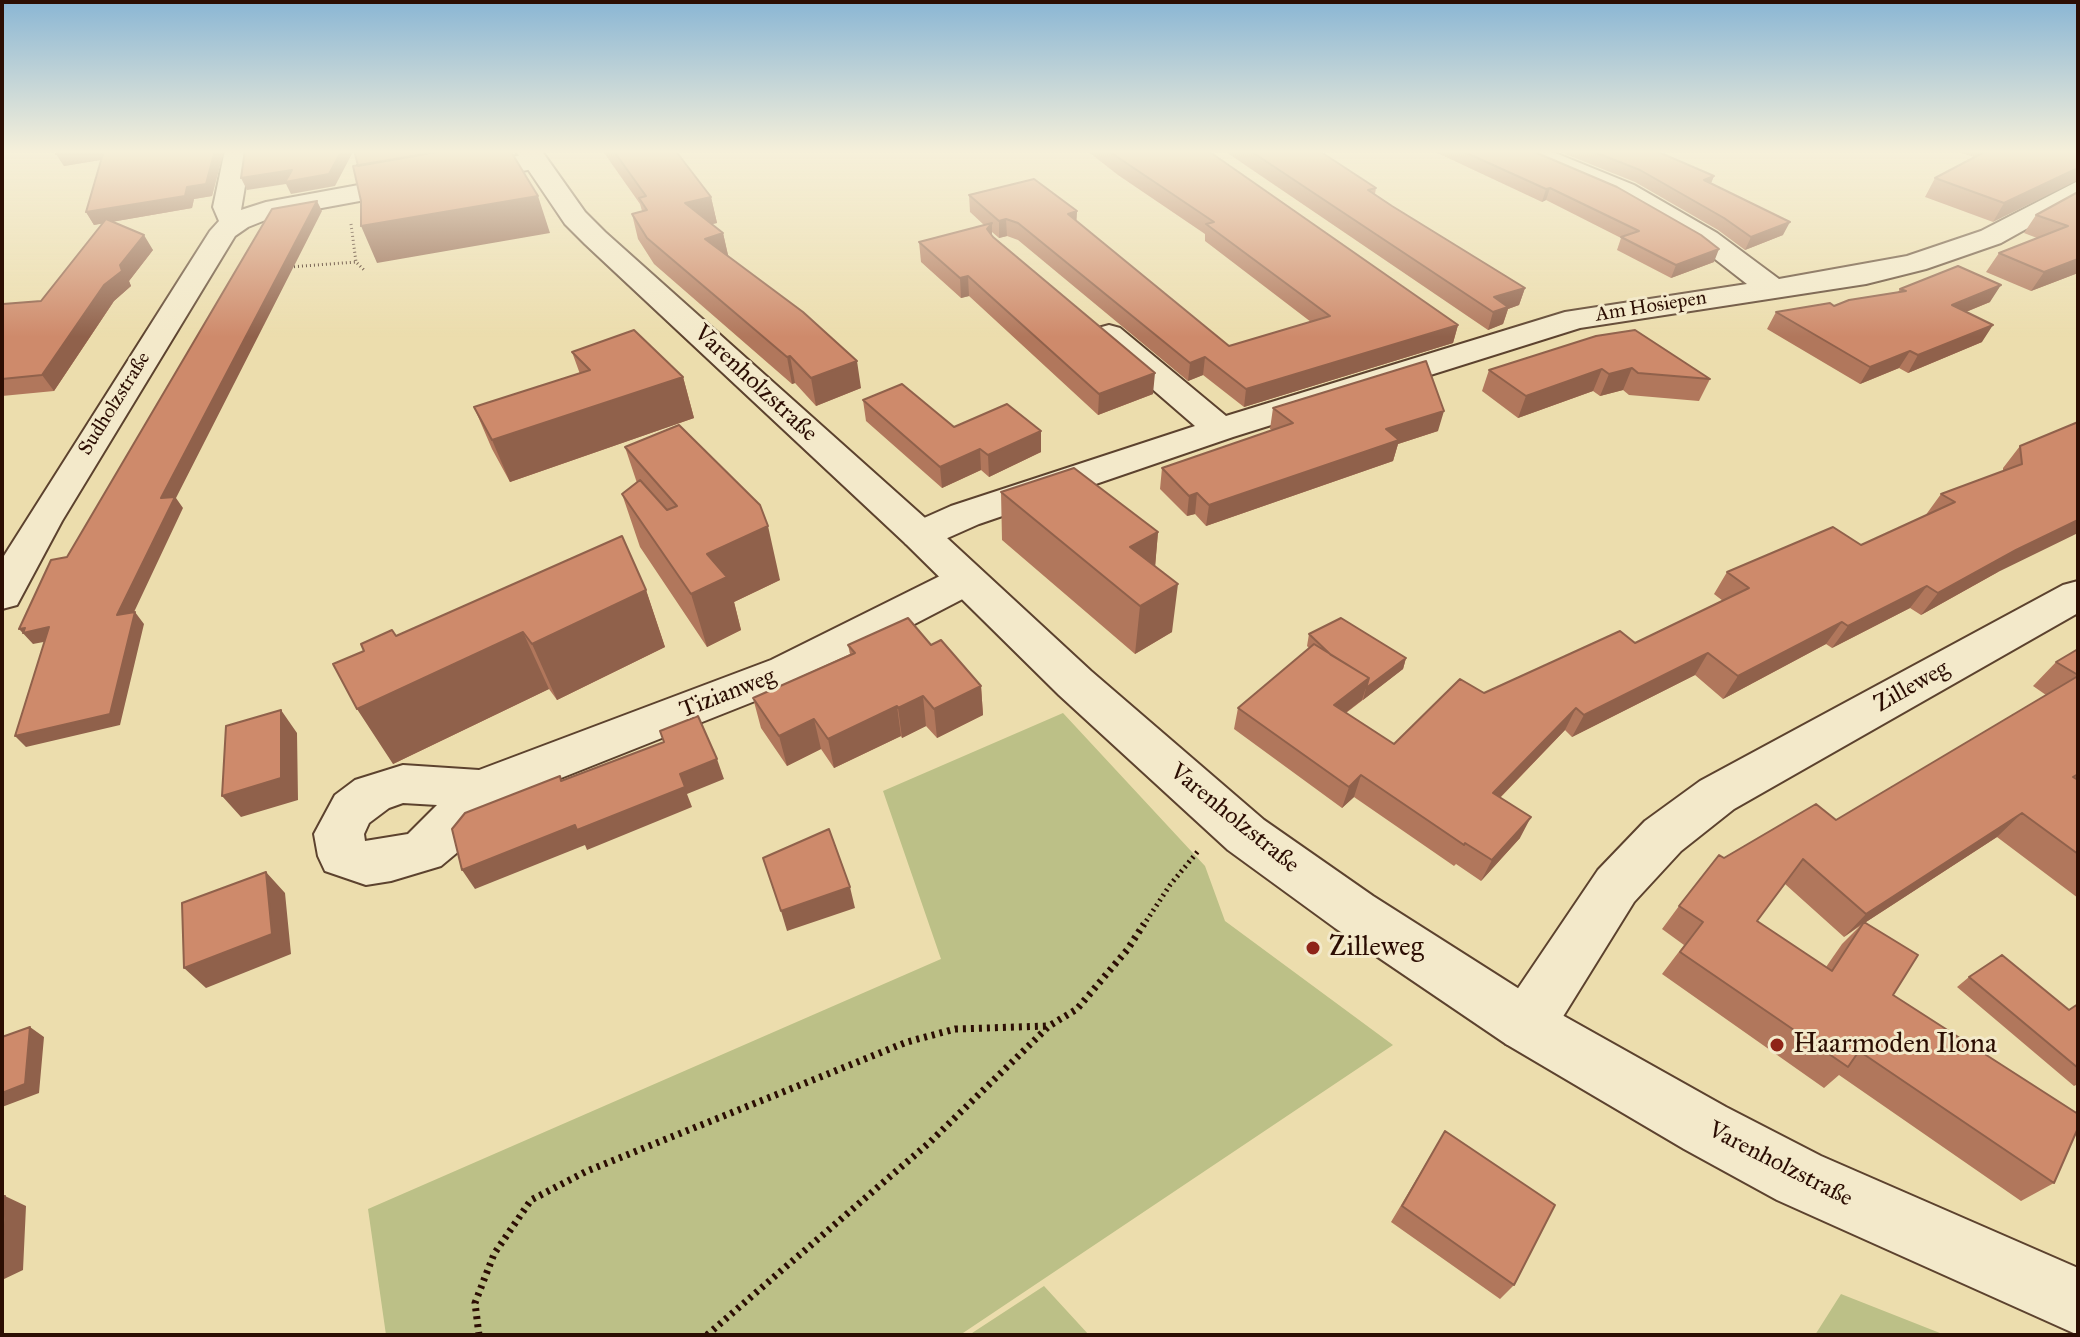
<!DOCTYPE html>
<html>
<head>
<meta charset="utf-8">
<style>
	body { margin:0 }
	#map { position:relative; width:2080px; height:1337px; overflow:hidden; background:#ecddad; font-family:"IM FELL Great Primer",serif }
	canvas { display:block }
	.frame { position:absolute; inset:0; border:4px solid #2c0e03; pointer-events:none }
</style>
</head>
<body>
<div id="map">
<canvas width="2080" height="1337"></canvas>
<div class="frame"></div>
</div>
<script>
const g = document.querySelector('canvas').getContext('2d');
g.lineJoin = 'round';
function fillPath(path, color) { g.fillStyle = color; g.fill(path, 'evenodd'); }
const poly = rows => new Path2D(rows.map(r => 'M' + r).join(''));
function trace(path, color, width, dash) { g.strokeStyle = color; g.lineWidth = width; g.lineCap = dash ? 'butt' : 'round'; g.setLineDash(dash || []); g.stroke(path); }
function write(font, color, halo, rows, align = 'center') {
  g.font = font + ' "IM FELL Great Primer",serif'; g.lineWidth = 6; g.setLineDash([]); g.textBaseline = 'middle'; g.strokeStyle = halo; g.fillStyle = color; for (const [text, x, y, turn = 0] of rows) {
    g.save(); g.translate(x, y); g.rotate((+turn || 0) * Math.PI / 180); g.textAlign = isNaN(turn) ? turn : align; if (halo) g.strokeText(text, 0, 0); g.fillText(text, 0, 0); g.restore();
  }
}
const green = poly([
	[1063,713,1205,866,1225,921,1393,1045,960,1335,386,1335,368,1209,941,959,883,791],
	[1044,1286,1089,1335,969,1335],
	[1841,1294,1945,1335,1815,1335]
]);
const pathFar2 = poly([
	[351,224,356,262,365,271],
	[290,267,356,262]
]);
const pathFar1 = poly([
	[1143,926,1170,885,1199,850]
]);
const path = poly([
	[479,1335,475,1303,494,1254,531,1200,587,1171,907,1042,955,1029,1048,1026],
	[707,1335,930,1142,1049,1026,1077,1009,1127,950,1144,924]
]);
const minor = poly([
	[225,150,251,150,241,210,266,202,533,153,542,155,546,161,542,167,533,169,273,217,248,227,235,236,62,521,17,605,2,609,2,559,210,231,219,221,213,207,225,150],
	[1514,150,1548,150,1634,185,1717,233,1779,279,1907,256,1981,231,2078,181,2078,200,2001,243,1926,269,1866,284,1580,328,1233,437,979,524,934,544,920,548,906,544,900,535,906,526,951,506,1195,426,1098,342,1093,335,1098,328,1109,325,1120,328,1226,416,1565,312,1747,284,1697,245,1614,197,1518,155,1514,150],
	[966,566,980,570,986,580,980,590,803,682,498,803,459,851,441,866,391,881,366,885,325,871,318,856,314,834,335,795,355,780,403,765,479,770,771,660,952,570,966,566],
	[403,803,437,805,408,834,365,841,364,834,369,823,389,808,403,803],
	[2078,581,2078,613,1734,809,1681,851,1634,902,1546,1044,1526,1052,1506,1044,1498,1025,1506,1006,1598,870,1645,821,1700,781,2063,585,2078,581]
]);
const tertiary = poly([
	[515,150,541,150,585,212,605,232,934,526,1091,671,1264,820,1373,896,1546,1006,1726,1107,1821,1156,2078,1268,2078,1335,1777,1200,1684,1149,1506,1044,1335,928,1228,850,1059,695,906,544,585,244,565,224,515,150]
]);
const wall = poly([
	[224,150,212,196,194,199,192,208,111,222,153,250,129,281,131,286,114,301,54,391,2,396,2,305,41,301,103,223,94,225,86,212,101,160,64,166,56,154],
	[602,150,675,150,711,197,717,223,711,224,723,233,728,256,861,388,816,406,795,383,792,384,654,264,638,239,632,214,642,211,640,204],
	[1086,150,1207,150,1458,325,1453,343,1244,407,1203,375,1188,381,1018,240,1007,236,999,238,992,232,992,236,1153,394,1098,415,969,296,961,298,921,262,919,242,984,225,970,212,969,195,1077,211,1076,221,1229,346,1311,322,1205,241,1205,234,1118,175],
	[1223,150,1318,150,1376,188,1375,194,1392,206,1525,288,1519,305,1508,309,1503,324,1488,330],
	[1431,150,1530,150,1714,262,1671,278,1617,250,1621,238,1546,200,1542,202],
	[1555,150,1654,150,1714,176,1711,183,1783,235,1745,250,1718,230,1635,182],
	[1950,150,2078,150,1993,222,1925,197,1935,178,1975,157],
	[2078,192,2078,273,2031,291,1986,272,1999,253,2037,238,2024,233,2036,215],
	[1900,289,1990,302,1966,312,1982,342,1908,373,1899,368,1860,384,1767,329,1776,312,1834,306,1898,292],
	[1596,336,1710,379,1699,401,1629,395,1623,390,1600,396,1593,391,1518,418,1482,391,1489,370],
	[572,352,683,377,694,418,510,482,492,449,474,407,580,374],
	[863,400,954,427,1041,431,1041,452,989,477,981,470,942,488,866,421],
	[1273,408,1438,431,1398,444,1393,461,1206,526,1195,514,1187,516,1160,489,1162,468,1272,430,1270,429],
	[2078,422,1998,572,1921,615,1910,608,1832,648,1826,644,1723,699,1695,675,1572,737,1565,730,1500,798,1520,838,1481,881,1456,864,1454,866,1354,797,1342,808,1234,729,1238,708,1309,648,1307,646,1309,634,1406,658,1403,669,1346,713,1394,744,1484,693,1635,643,1723,601,1714,594,1727,572,1861,545,1925,516,1941,494,2003,471,2003,468,2020,446],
	[625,447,780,580,734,602,741,630,707,647,640,547,622,494,637,483],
	[1001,492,1158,532,1155,566,1172,632,1135,654,1002,540],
	[646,590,665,647,557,700,549,689,393,764,396,636],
	[848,645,931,645,981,686,983,715,937,738,926,726,902,738,901,736,834,768,821,749,787,766,761,728,753,698,850,654],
	[2078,649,2078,898,1997,837,1866,922,1893,995,2054,1183,2021,1201,1839,1075,1824,1088,1662,974,1684,945,1662,929,1679,906,1724,858,1836,820,2046,695,2033,686,2056,662],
	[1785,884,1844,937,1860,926,1842,944,1826,967,1757,921],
	[1969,977,2069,1010,2078,1004,2078,1084,2074,1086,1957,987],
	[1445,1131,1514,1285,1500,1299,1391,1222]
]);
const shadedWall = poly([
	[85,150,107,150,112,158,64,166,56,154],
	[215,150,224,150,212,196,194,199,192,208,94,225,86,212,187,187],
	[342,150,354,150,335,186,291,194,286,184,247,190,241,178],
	[2078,168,2078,180,1993,222,2004,203],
	[1714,176,1709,188,1704,180],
	[1550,188,1546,200,1542,202,1546,189],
	[538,196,550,233,377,263,361,226],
	[711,197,717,223,691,229,685,203],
	[317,201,322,211,176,498,183,508,127,627,117,615,161,498],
	[1077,211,1076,228,1068,214],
	[1006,219,1007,236,999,238,999,221],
	[1790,222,1783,235,1745,250,1751,237],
	[992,223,992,242,987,229],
	[723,233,729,259,705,239],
	[144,235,153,250,129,281,131,286,114,301,54,391,42,375,104,285],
	[1719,249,1714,262,1671,278,1676,265],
	[2078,259,2078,273,2031,291,2044,272],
	[968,276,969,296,961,298,960,278],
	[2001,285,1990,302,1941,322,1952,305],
	[1525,288,1519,305,1508,309,1503,324,1488,330,1493,312,1494,297],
	[1458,325,1453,343,1244,407,1246,389],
	[1993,325,1982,342,1908,373,1918,355],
	[1910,351,1899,368,1860,384,1870,367],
	[790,356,795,383,792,384,787,357],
	[1205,357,1203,375,1188,381,1190,363],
	[857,361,861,388,816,406,811,378],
	[1632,368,1623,390,1600,396,1609,374],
	[1602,369,1593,391,1518,418,1526,396],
	[1155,373,1153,394,1098,415,1099,394],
	[683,377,694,418,510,482,492,440],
	[1444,411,1438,431,1398,444,1393,461,1206,526,1209,505,1386,429],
	[1041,431,1041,452,989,477,988,455],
	[980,449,981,470,942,488,940,467],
	[1197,493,1195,514,1187,516,1189,496],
	[2078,520,2078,533,1998,572,1921,615,1938,593,2016,550],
	[768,526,780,580,734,602,741,630,707,647,691,594,707,554],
	[1158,532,1154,580,1130,547],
	[1178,584,1172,632,1135,654,1140,606],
	[1927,586,1910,608,1832,648,1848,626],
	[646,590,665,647,557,700,532,644],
	[135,612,144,624,120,725,26,747,15,736],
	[1842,622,1826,644,1723,699,1738,676],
	[49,627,59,639,33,644,19,629],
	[523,632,549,689,393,764,357,709],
	[1708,653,1695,675,1572,737,1584,715],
	[1406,658,1403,669,1363,700,1366,688],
	[1369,678,1362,700,1327,727,1334,705],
	[981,686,983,715,937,738,934,709],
	[923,696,926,726,902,738,898,708],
	[897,706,901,736,834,768,828,739],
	[1576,708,1565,730,1483,815,1493,793],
	[281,710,297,733,298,800,241,817,222,796],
	[814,719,821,749,787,766,779,736],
	[717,759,724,779,687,794,692,807,587,850,585,845,475,889,462,870,575,825,680,774],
	[1361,775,1354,797,1342,808,1349,787],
	[2022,813,1997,837,1863,924,1864,922,1844,937,1866,914],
	[1531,817,1520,838,1481,881,1492,860],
	[266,872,285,893,291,954,206,988,184,968],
	[850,887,855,908,787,931,781,911],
	[30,1027,44,1037,39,1093,2,1107,2,1093],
	[5,1196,26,1206,23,1270,2,1280]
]);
const building = poly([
	[58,150,85,150,56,154,58,150],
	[104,150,215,150,206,184,187,187,185,196,86,212,104,150],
	[245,150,342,150,329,174,285,182,292,170,241,178,245,150],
	[354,150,448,150,358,166,354,150],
	[448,150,510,150,538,196,361,226,361,201,353,166,448,150],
	[613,150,675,150,711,197,685,203,723,233,705,239,803,312,857,361,811,378,790,356,787,357,647,238,632,214,647,210,639,198,646,196,613,150],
	[1107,150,1207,150,1458,325,1246,389,1205,357,1190,363,1018,223,1006,219,999,221,969,195,1034,179,1077,211,1068,214,1229,346,1330,316,1206,224,1214,222,1107,150],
	[1249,150,1318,150,1376,188,1368,190,1392,206,1525,288,1494,297,1508,307,1493,312,1249,150],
	[1460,150,1530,150,1617,187,1701,235,1719,249,1676,265,1621,237,1639,231,1550,188,1546,189,1460,150],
	[1589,150,1654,150,1714,176,1704,180,1790,222,1751,237,1724,218,1640,170,1589,150],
	[1988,150,2078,150,2078,168,2004,203,1935,178,1988,150],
	[2078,192,2078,259,2044,272,1999,253,2068,226,2036,215,2078,192],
	[317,201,161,498,175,497,117,615,135,612,110,714,15,736,49,627,23,633,25,628,19,629,51,560,67,557,272,209,317,201],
	[106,219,144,235,120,265,122,271,104,285,42,375,2,379,2,305,3,304,41,301,106,219],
	[992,223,987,229,993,237,1155,373,1099,394,968,276,960,278,919,242,992,223],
	[1958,266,2001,285,1952,305,1993,325,1918,355,1910,351,1870,367,1776,312,1830,303,1834,306,1849,300,1906,291,1900,289,1958,266],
	[634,330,683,377,492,440,474,407,590,370,572,352,634,330],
	[1635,330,1710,379,1638,373,1632,368,1609,374,1602,369,1526,396,1489,370,1596,336,1635,330],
	[1426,361,1444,411,1386,429,1399,440,1209,505,1197,493,1189,496,1162,468,1293,423,1273,408,1426,361],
	[902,384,954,427,1007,404,1041,431,988,455,980,449,940,467,863,400,902,384],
	[2078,422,2078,520,2016,550,1938,593,1927,586,1848,626,1842,622,1738,676,1708,653,1584,715,1576,708,1493,793,1531,817,1492,860,1465,843,1464,845,1361,775,1349,787,1238,708,1314,644,1369,678,1334,705,1394,744,1460,679,1484,693,1620,631,1635,643,1749,588,1727,572,1833,527,1861,545,1955,502,1941,494,2022,464,2020,446,2078,422],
	[679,425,760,505,768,526,707,554,727,577,691,594,622,494,640,480,667,510,677,506,625,447,679,425],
	[1074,468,1158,532,1130,547,1178,584,1140,606,1001,492,1074,468],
	[622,536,646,590,532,644,523,632,357,709,333,664,364,651,361,644,392,630,396,636,622,536],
	[908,618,931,645,941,640,981,686,934,709,923,696,898,708,897,706,828,739,814,719,779,736,753,698,855,653,848,645,908,618],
	[1341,618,1406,658,1366,688,1369,678,1331,655,1309,634,1341,618],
	[2078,649,2078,675,2056,662,2078,649],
	[2078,676,2078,774,2073,777,2078,780,2078,854,2022,813,1866,914,1803,859,1757,921,1832,971,1864,922,1918,955,1893,995,2078,1114,2078,1128,2054,1183,1859,1051,1848,1067,1680,952,1703,922,1679,906,1719,855,1724,858,1816,804,1836,820,2078,676],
	[281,710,281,778,222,796,226,726,281,710],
	[698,716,717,759,680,774,685,787,577,830,575,825,462,870,452,829,465,813,560,776,561,781,664,742,660,731,698,716],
	[829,829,850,887,781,911,763,858,829,829],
	[266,872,272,934,184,968,182,903,266,872],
	[2002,955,2069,1010,2078,1004,2078,1068,1969,977,2002,955],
	[30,1027,25,1084,2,1093,2,1037,30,1027],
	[1445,1131,1555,1205,1514,1285,1402,1206,1445,1131],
	[5,1196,2,1255,2,1197,5,1196]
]);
const markers = [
	[1313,948,8,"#8f2418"],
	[1777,1045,8,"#8f2418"]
];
const farStreetnames = [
	["Am Hosiepen",1651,307,-9],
	["Sudholzstraße",115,404,-58]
];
const streetNames = [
	["Varenholzstraße",755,384,43],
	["Zilleweg",1912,687,-29],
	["Tizianweg",728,694,-21],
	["Varenholzstraße",1234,819,39],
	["Varenholzstraße",1780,1165,27]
];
const nearPoinames = [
	["Zilleweg",1329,948],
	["Haarmoden Ilona",1793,1045]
];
fillPath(green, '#bcc087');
trace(minor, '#5c422e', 4);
trace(tertiary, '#5c422e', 4);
trace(pathFar2, '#2c0e03', 3, [1, 3]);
trace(pathFar1, '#2c0e03', 5, [2, 4]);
trace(path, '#2c0e03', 7, [3, 5]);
fillPath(minor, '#f3e9ca');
fillPath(tertiary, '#f3e9ca');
fillPath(wall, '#b1775c');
fillPath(shadedWall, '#90614b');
fillPath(building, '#ce8a6b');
trace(building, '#90614b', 2);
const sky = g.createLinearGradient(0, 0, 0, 337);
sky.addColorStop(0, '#8ab6d4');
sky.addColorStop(0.45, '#f6f0da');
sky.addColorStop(1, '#f6f0da00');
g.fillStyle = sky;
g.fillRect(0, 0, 2080, 337);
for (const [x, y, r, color] of markers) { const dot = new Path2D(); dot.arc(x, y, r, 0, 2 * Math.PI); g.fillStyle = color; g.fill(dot); trace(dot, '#f3e9ca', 3); }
write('20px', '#2c0e03', '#f3e9ca', farStreetnames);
write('24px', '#2c0e03', '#f3e9ca', streetNames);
write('28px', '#2c0e03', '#f3e9ca', nearPoinames, 'left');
</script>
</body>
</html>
